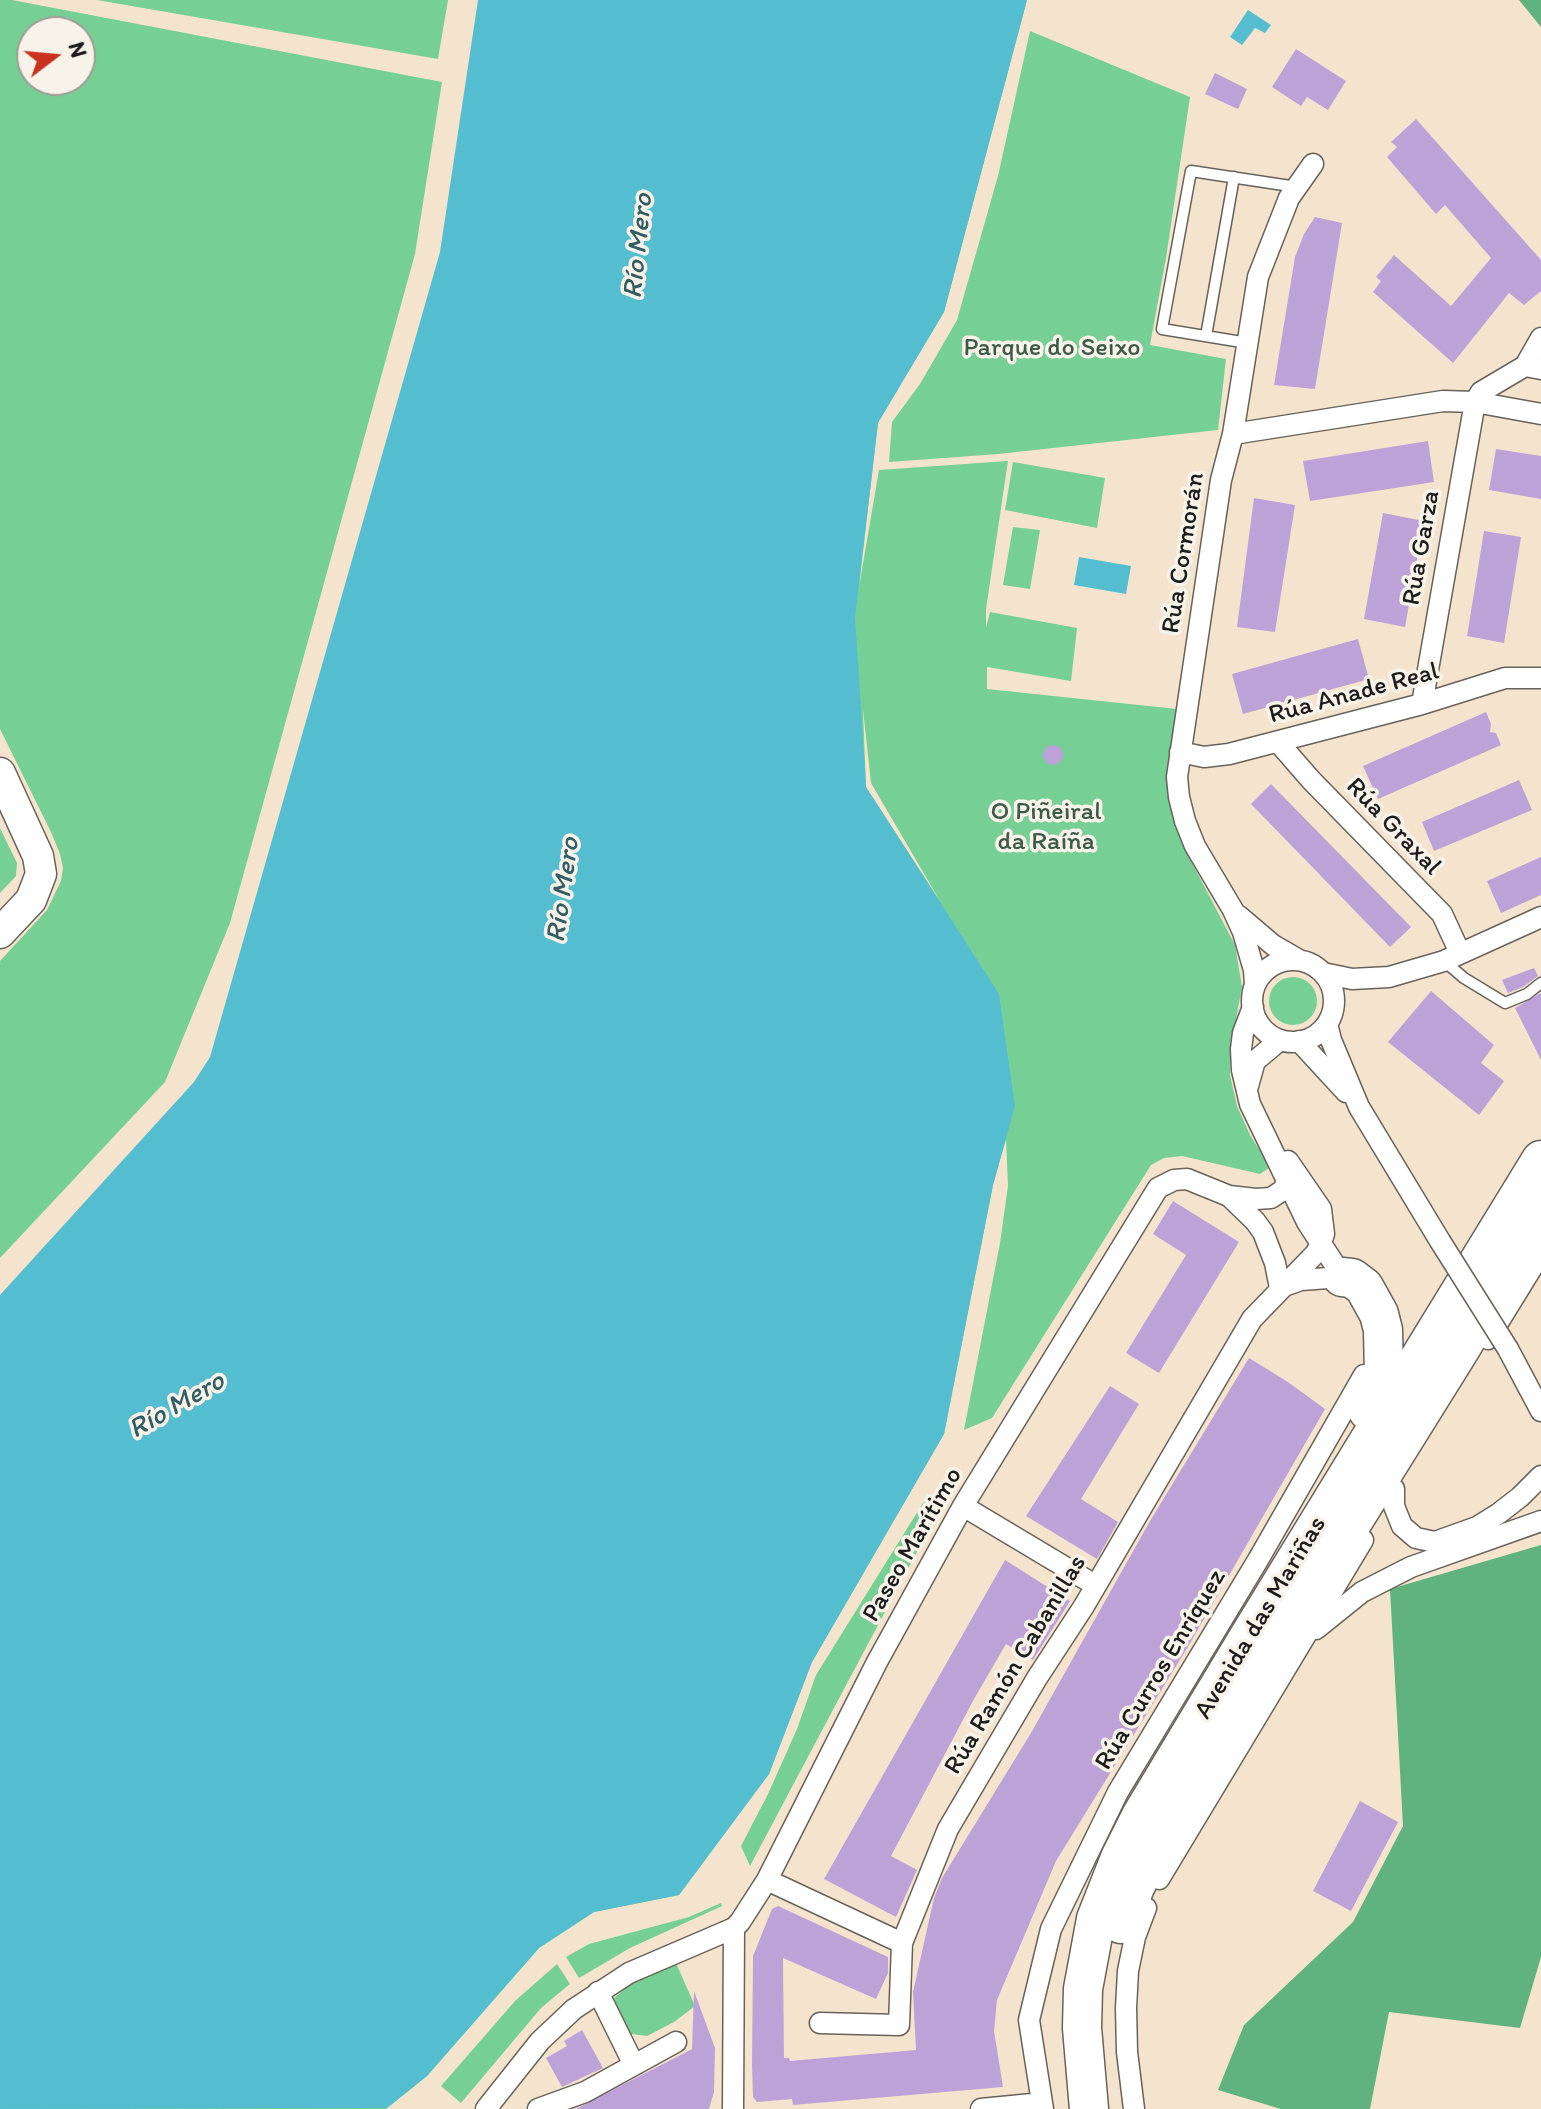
<!DOCTYPE html>
<html>
<head>
<meta charset="utf-8">
<style>
	body { margin:0 }
	#map { position:relative; width:1541px; height:2109px; overflow:hidden; background:#f4e4cd; font-family:Itim,sans-serif }
	canvas { display:block }
	.north { position:absolute; left:16px; top:16px; width:80px; height:80px; box-sizing:border-box; background:#f7f3e8; border:2px solid #9f9d96; border-radius:50%; rotate:74deg; font-size:22px; font-weight:700; line-height:32px; text-align:center; color:#1c1c1c }
	.north::after { content:''; display:block; margin:auto; width:28px; height:36px; background:#c8321e; clip-path:polygon(50% 0,100% 100%,50% 72%,0 100%) }
</style>
</head>
<body>
<div id="map">
<canvas width="1541" height="2109"></canvas>
<div class="north">N</div>
</div>
<script>
const g = document.querySelector('canvas').getContext('2d');
g.lineJoin = 'round';
function fillPath(path, color) { g.fillStyle = color; g.fill(path, 'evenodd'); }
const poly = rows => new Path2D(rows.map(r => 'M' + r).join(''));
function trace(path, color, width, dash) { g.strokeStyle = color; g.lineWidth = width; g.lineCap = dash ? 'butt' : 'round'; g.setLineDash(dash || []); g.stroke(path); }
function write(font, color, halo, rows, align = 'center') {
  g.font = font + ' Itim,sans-serif'; g.lineWidth = 7; g.setLineDash([]); g.textBaseline = 'middle'; g.strokeStyle = halo; g.fillStyle = color; for (const [text, x, y, turn = 0] of rows) {
    g.save(); g.translate(x, y); g.rotate((+turn || 0) * Math.PI / 180); g.textAlign = isNaN(turn) ? turn : align; if (halo) g.strokeText(text, 0, 0); g.fillText(text, 0, 0); g.restore();
  }
}
const green = poly([
	[0,0,12,0,442,82,415,254,230,923,165,1082,0,1258,0,961,47,910,61,881,63,868,60,854,51,832,0,729],
	[32,32,80,32,80,80,32,80],
	[97,0,448,0,438,59],
	[1027,0,944,312,878,422,859,587,879,470,1008,461,986,609,986,628,990,612,1077,628,1071,681,987,667,987,689,1177,709,1175,812,1191,861,1235,945,1242,987,1231,1046,1230,1075,1237,1106,1250,1135,1270,1167,1260,1174,1182,1156,1164,1158,1151,1165,992,1418,964,1430,1000,1243,1008,1186,1006,1139,993,1185,944,1434,812,1662,769,1774,679,1895,594,1912,539,1948,427,2076,386,2109,0,2109,760,721],
	[863,709,871,783,940,901,866,787],
	[1030,31,1190,97,1166,258,1150,345,1226,359,1218,430,998,454,889,462,892,422,920,384,957,320,998,176],
	[1013,462,1105,478,1097,528,1005,510],
	[1013,527,1040,530,1030,589,1003,585],
	[0,828,17,863,16,876,0,893],
	'1269 1001a24 24 0 1 1 48 0a24 24 0 1 1-48 0Z',
	[943,1496,946,1497,750,1866,741,1846,768,1794,797,1729,816,1675,923,1503],
	[721,1903,722,1906,630,1948,579,1978,566,1957,589,1944,689,1917],
	[676,1963,695,2006,674,2022,647,2036,631,2034,624,2029,614,1998,632,1983],
	[557,1964,570,1984,541,2008,461,2103,441,2086,515,2001]
]);
const forest = poly([
	[1519,0,1541,0,1541,27],
	[1541,1545,1541,1957,1520,2028,1389,2012,1370,2109,1281,2109,1218,2090,1244,2025,1353,1922,1403,1826,1390,1589]
]);
const water = poly([
	[478,0,1027,0,944,312,878,423,855,617,866,787,999,994,1015,1106,993,1185,944,1434,812,1662,769,1774,679,1895,594,1912,539,1948,427,2076,387,2108,0,2109,0,1295,194,1082,210,1057,440,252],
	[1248,10,1271,25,1265,33,1255,28,1242,45,1230,37],
	[1079,557,1131,566,1126,594,1074,585]
]);
const building = poly([
	[1296,49,1346,81,1328,110,1307,97,1301,106,1272,87],
	[1215,73,1247,89,1238,109,1205,94],
	[1416,119,1541,260,1541,291,1524,305,1509,293,1453,363,1373,292,1381,281,1376,277,1394,255,1451,306,1491,258,1445,205,1436,214,1387,157,1397,147,1391,142],
	[1315,217,1342,223,1315,389,1274,385,1295,257,1304,234],
	[1428,441,1434,482,1310,501,1303,461],
	[1496,449,1541,456,1541,499,1489,490],
	[1254,498,1295,505,1275,632,1237,627],
	[1383,513,1424,521,1405,627,1364,619],
	[1484,531,1521,537,1504,643,1467,636],
	[1358,639,1369,679,1243,714,1232,674],
	[1486,712,1491,724,1490,732,1496,733,1501,745,1378,799,1363,766],
	'1043 755a10 10 0 1 1 20 0a10 10 0 1 1-20 0Z',
	[1519,780,1532,810,1434,851,1422,822],
	[1271,784,1411,927,1390,947,1251,804],
	[1541,857,1541,895,1501,913,1487,881],
	[1534,968,1538,976,1523,987,1508,993,1502,980],
	[1431,991,1494,1045,1481,1063,1504,1081,1479,1115,1388,1042],
	[1541,993,1541,1060,1515,1008],
	[1173,1201,1239,1242,1159,1373,1126,1353,1186,1255,1153,1234],
	[1249,1358,1288,1382,1325,1409,1186,1650,1056,1861,997,2000,994,2031,1003,2087,793,2105,792,2099,757,2102,753,2097,752,2065,753,1956,772,1909,778,1906,888,1957,888,1973,876,1999,783,1958,784,2058,789,2058,790,2061,916,2050,913,1992,934,1898,942,1878,1031,1733,1150,1521],
	[1110,1386,1139,1404,1081,1499,1118,1522,1097,1559,1026,1516],
	[1005,1560,1070,1601,1033,1660,1006,1644,974,1699,891,1856,917,1870,896,1917,824,1879],
	[1360,1801,1398,1822,1351,1911,1313,1891],
	[694,1991,715,2048,714,2092,709,2109,576,2109,692,2049],
	[582,2030,603,2068,562,2087,546,2058,567,2046,564,2041]
]);
const lane = poly([
	[1206,336,1234,177],
	[1248,343,1162,329,1191,171,1297,187],
	[1444,961,1464,978,1505,1003,1527,994,1541,983]
]);
const street = poly([
	[1525,366,1541,338],
	[1233,434,1443,401,1475,402,1541,414],
	[1422,704,1475,402,1481,392,1525,366,1541,369],
	[1278,742,1311,780,1442,914,1460,953],
	[1180,752,1204,757,1229,754,1422,704,1505,678,1541,678],
	[1239,916,1273,945,1299,960],
	'1252 1001a41 41 0 1 1 82 0a41 41 0 1 1-82 0Z',
	[1323,973,1352,979,1389,977,1444,961,1541,917],
	[1255,985,1254,970,1243,932,1233,910,1195,846,1185,821,1179,797,1177,777,1221,480,1233,434,1258,277,1289,198,1313,164],
	[1253,1007,1243,1033,1241,1049,1242,1070,1250,1104,1307,1222,1346,1282],
	[1327,1024,1331,1040,1359,1107,1440,1241],
	[1299,1041,1346,1092],
	[1248,1086,1255,1061,1280,1040],
	[1229,1196,1255,1221,1263,1232,1275,1263,1280,1288],
	[1284,1286,1301,1280,1342,1277],
	[1488,1339,1541,1253],
	[1508,1349,1541,1411],
	[1394,1489,1394,1506,1402,1526,1416,1538,1435,1542,1477,1527,1498,1514,1520,1497,1541,1476],
	[963,1506,1095,1585],
	[1316,1629,1362,1592,1411,1567,1541,1521],
	[1159,1879,1363,1540],
	[767,1880,902,1943],
	[598,1992,634,2065],
	[820,2023,899,2025,902,1943,948,1829,1037,1678,1084,1606,1252,1319,1316,1253,1320,1245,1324,1234,1321,1209,1288,1161],
	[486,2109,540,2041,574,2009,629,1973,734,1928,740,1922,767,1880,877,1662,963,1506,1158,1188,1174,1180,1187,1179,1229,1196,1256,1199,1271,1198,1283,1190,1287,1182],
	[538,2109,585,2092,676,2042],
	[733,2109,734,1928],
	[981,2109,1042,2103],
	[1043,2109,1029,2020,1051,1929,1118,1792,1258,1560,1364,1375],
	[1134,2109,1127,2052,1126,2008,1128,1971,1135,1937,1146,1908]
]);
const secondary = poly([
	[0,773,38,856,41,874,31,900,0,933]
]);
const highway = poly([
	[1342,1277,1352,1278,1364,1287,1379,1314,1383,1330,1384,1376,1368,1411],
	[1121,1924,1135,1887,1160,1839,1256,1677,1461,1348,1541,1211],
	[1089,2109,1082,2028,1083,1989,1096,1919,1120,1858,1141,1816,1248,1638,1541,1160]
]);
const streetBridge = poly([
	[1440,1241,1508,1349]
]);
const parkNames = [
	["Parque do Seixo",1052,348],
	["O Piñeiral",1046,812],
	["da Raíña",1046,842]
];
const streetNames = [
	["Rúa Garza",1422,548,-80],
	["Rúa Cormorán",1184,553,-81],
	["Rúa Anade Real",1354,694,-15],
	["Rúa Graxal",1393,827,46],
	["Paseo Marítimo",913,1545,-60],
	["Avenida das Mariñas",1261,1618,-59],
	["Rúa Ramón Cabanillas",1016,1665,-59],
	["Rúa Curros Enríquez",1161,1670,-59]
];
const waterNames = [
	["Río Mero",639,246,-84],
	["Río Mero",564,890,-82],
	["Río Mero",177,1406,-30]
];
fillPath(green, '#76cf95');
fillPath(forest, '#60b27e');
fillPath(water, '#54bed0');
fillPath(building, '#bda2d8');
trace(lane, '#68625a', 13);
trace(street, '#68625a', 23);
trace(secondary, '#68625a', 33);
trace(highway, '#68625a', 41);
trace(lane, '#fff', 10);
trace(street, '#fff', 20);
trace(secondary, '#fff', 30);
trace(highway, '#fff', 38);
trace(streetBridge, '#68625a', 23, []);
trace(streetBridge, '#fff', 20);
write('26px', '#3c5b46', '#f7f3e8', parkNames);
write('26px', '#1c1c1c', '#f7f3e8', streetNames);
write('italic 28px', '#325d64', '#f7f3e8', waterNames);
</script>
</body>
</html>
